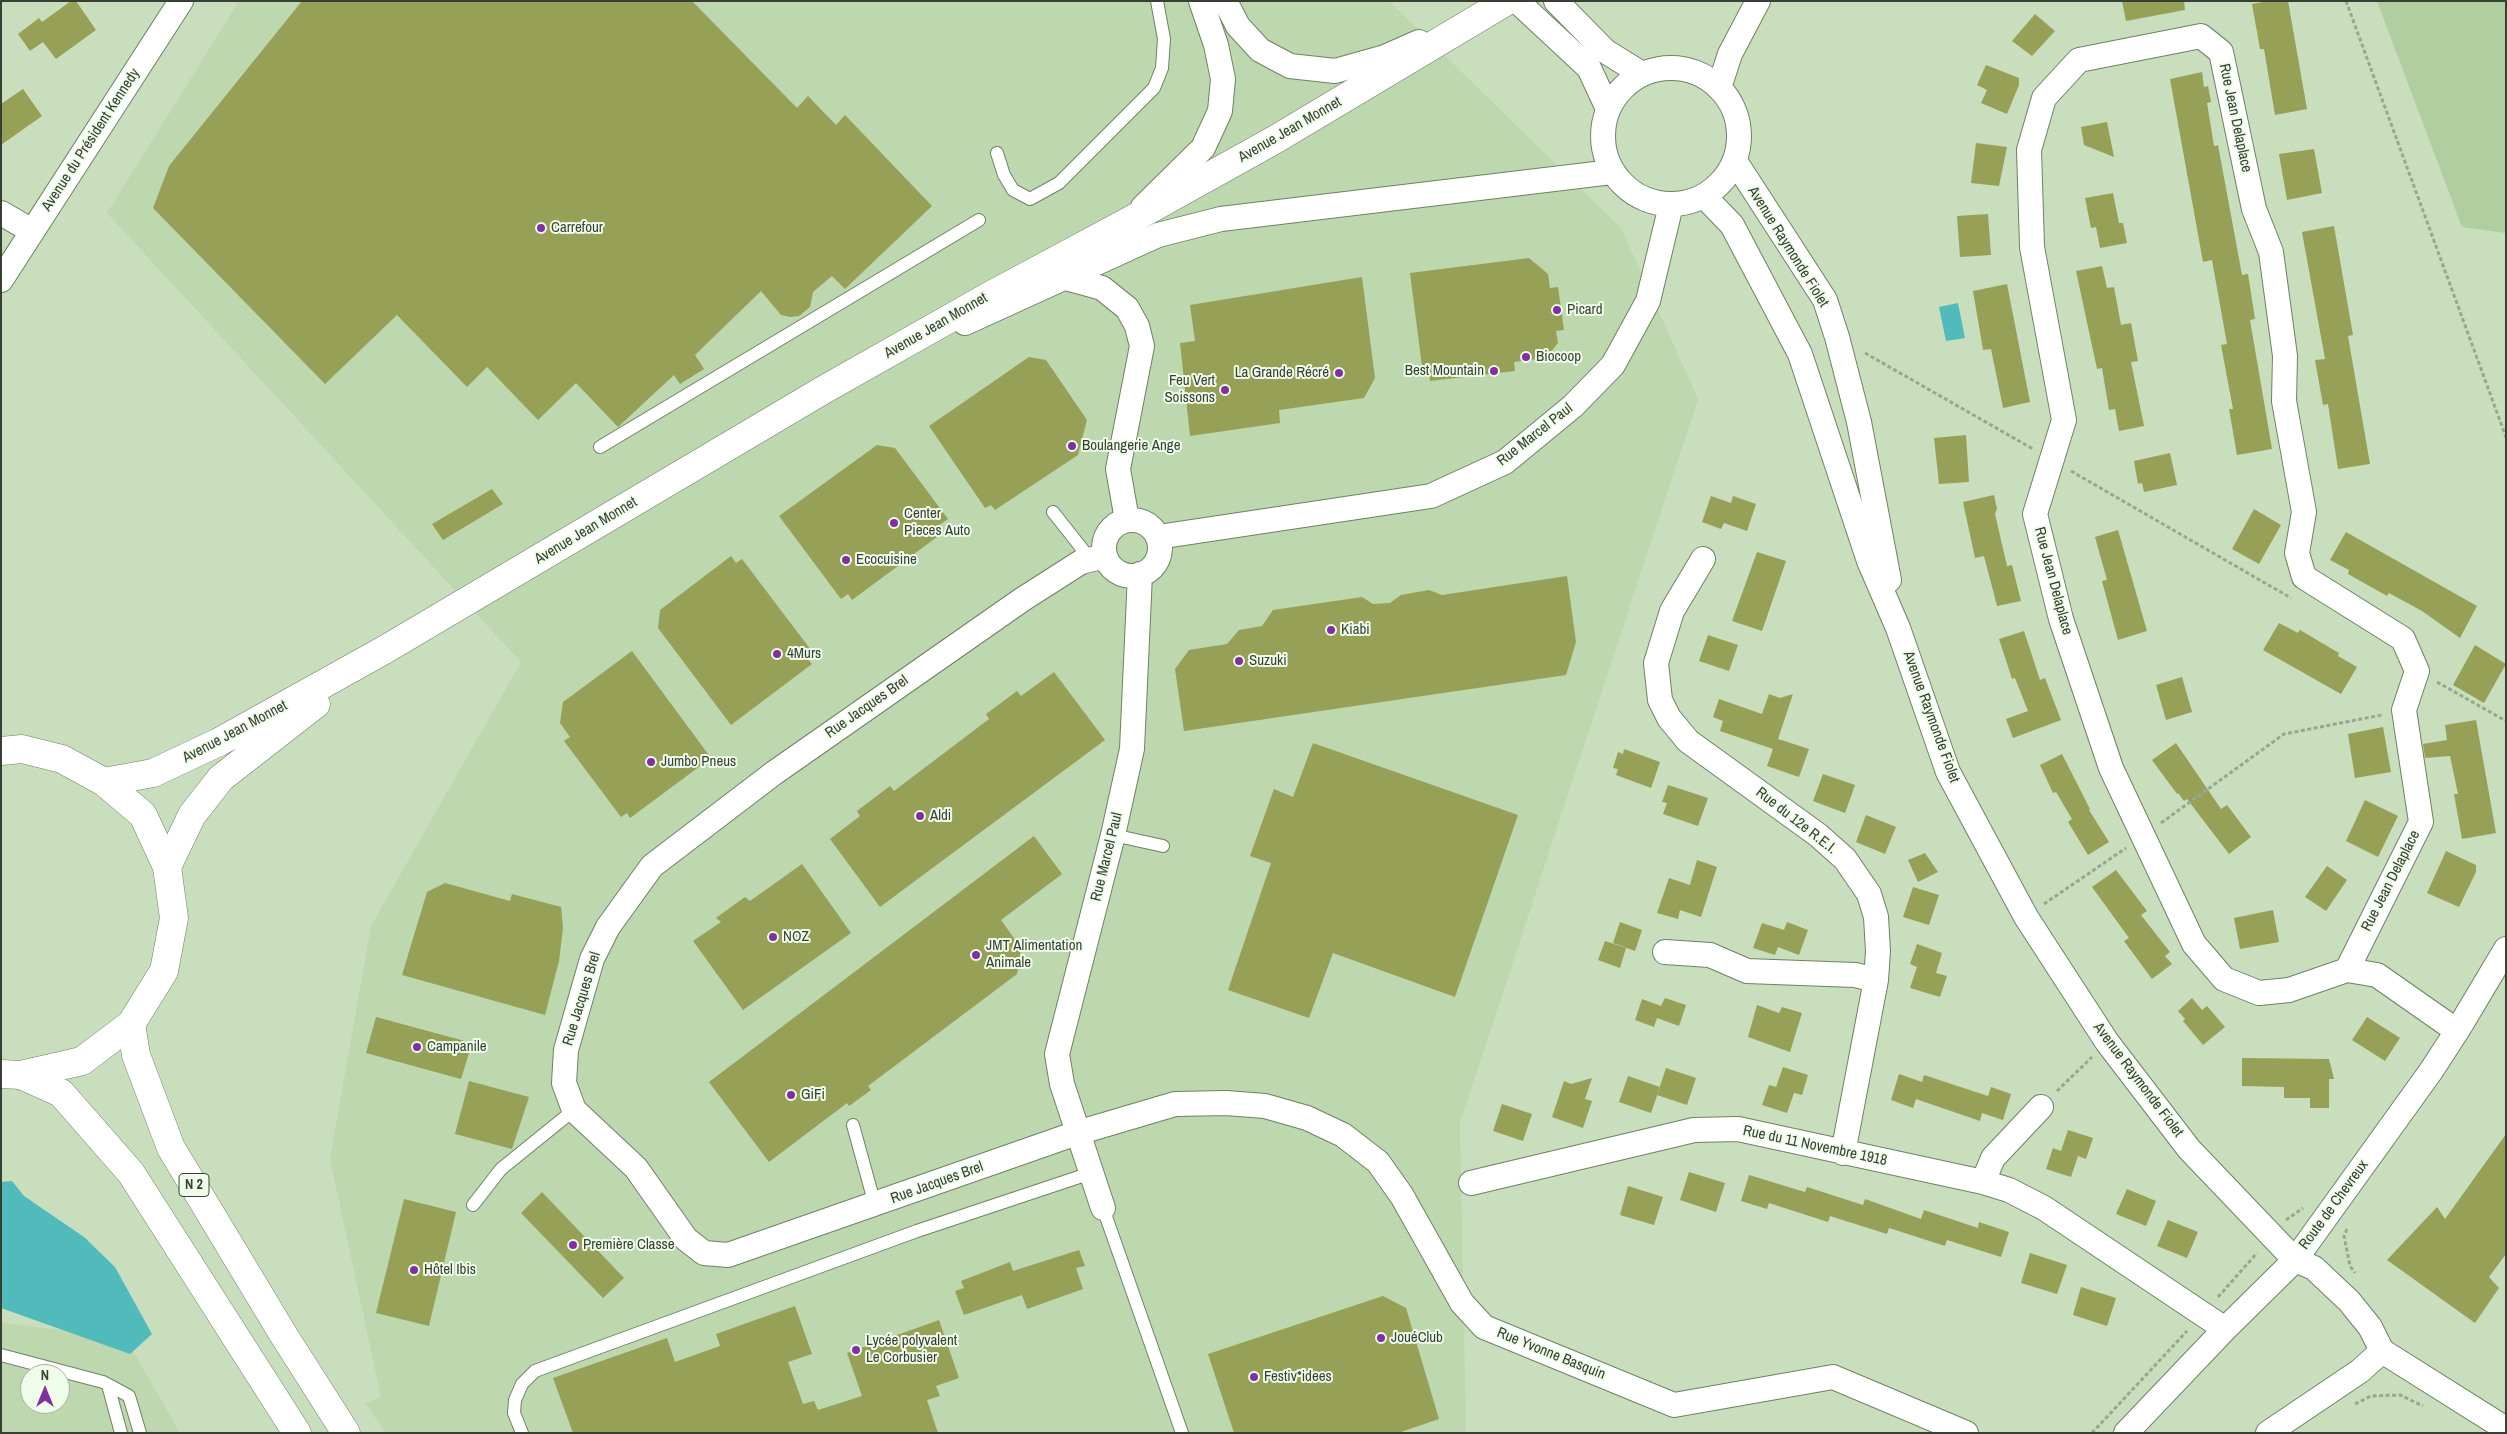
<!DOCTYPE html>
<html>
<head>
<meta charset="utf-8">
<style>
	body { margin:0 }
	#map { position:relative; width:2507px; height:1434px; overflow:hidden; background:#c8debd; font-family:"Archivo Narrow",sans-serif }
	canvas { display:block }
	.frame { position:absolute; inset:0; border:2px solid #374033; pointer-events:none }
	.north { position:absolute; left:20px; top:1364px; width:50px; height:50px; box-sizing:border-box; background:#f0fcea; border:1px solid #a6b1a1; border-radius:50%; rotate:0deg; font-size:14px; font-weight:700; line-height:20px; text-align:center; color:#374033 }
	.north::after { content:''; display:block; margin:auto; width:18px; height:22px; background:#8130a0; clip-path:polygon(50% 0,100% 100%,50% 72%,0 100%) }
</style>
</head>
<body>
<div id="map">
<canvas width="2507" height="1434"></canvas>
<div class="frame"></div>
<div class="north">N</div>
</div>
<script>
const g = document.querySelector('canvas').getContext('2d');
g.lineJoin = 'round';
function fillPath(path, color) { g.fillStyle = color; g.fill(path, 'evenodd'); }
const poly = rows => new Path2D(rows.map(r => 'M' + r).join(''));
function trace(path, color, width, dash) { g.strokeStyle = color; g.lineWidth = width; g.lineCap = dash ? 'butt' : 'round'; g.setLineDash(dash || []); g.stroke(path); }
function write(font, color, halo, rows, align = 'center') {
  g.font = font + ' "Archivo Narrow",sans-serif'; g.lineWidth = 4; g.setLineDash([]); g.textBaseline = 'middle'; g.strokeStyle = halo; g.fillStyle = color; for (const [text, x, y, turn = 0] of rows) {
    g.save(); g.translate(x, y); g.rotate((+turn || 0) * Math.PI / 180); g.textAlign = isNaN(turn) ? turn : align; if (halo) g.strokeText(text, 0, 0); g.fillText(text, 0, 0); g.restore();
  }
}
const built = poly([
	[239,1,1389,1,1621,228,1698,399,1460,1123,1466,1433,385,1433,366,1403,381,1397,330,1159,371,926,521,662,107,213],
	[1,1323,125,1337,180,1433,1,1433],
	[30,1374,60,1374,60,1404,30,1404]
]);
const green = poly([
	[2377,1,2506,1,2506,233,2462,227]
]);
const water = poly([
	[1958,303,1965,338,1946,341,1939,307],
	[12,1181,24,1196,84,1237,115,1267,152,1334,130,1354,1,1308,1,1182]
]);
const building = poly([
	[71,1,76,1,96,30,56,59,43,42,30,51,18,34,39,18,42,22],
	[302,1,692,1,797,108,808,96,836,125,845,115,932,206,845,289,832,276,813,292,810,307,799,316,790,317,781,315,761,291,695,355,704,369,680,384,674,375,618,427,576,383,538,420,487,367,467,387,397,315,325,384,153,208,169,166],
	[2122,1,2184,1,2185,10,2126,21],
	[2268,1,2288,1,2307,109,2275,115,2264,49,2260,49,2252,4],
	[2035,14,2055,31,2032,56,2012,41],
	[1986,65,2019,78,2019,85,2007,114,1981,103,1987,90,1977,85],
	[2202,72,2204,87,2208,86,2211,102,2207,103,2214,146,2218,145,2242,275,2248,274,2255,319,2250,320,2272,449,2237,455,2229,409,2233,409,2221,345,2227,344,2212,260,2203,262,2170,79],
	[23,89,42,116,1,145,1,104],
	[2107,122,2114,157,2084,145,2081,127],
	[1976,143,2007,147,1999,186,1971,183],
	[2314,149,2322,193,2287,200,2279,154],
	[2113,193,2119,223,2123,223,2127,243,2100,248,2096,227,2091,228,2085,198],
	[1988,214,1991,255,1960,257,1957,216],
	[2334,226,2353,335,2348,336,2370,464,2338,469,2328,404,2323,405,2315,360,2325,359,2302,232],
	[1529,258,1548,274,1550,288,1558,287,1564,330,1556,331,1558,343,1546,358,1514,362,1515,371,1430,381,1429,373,1423,374,1410,273],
	[2102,266,2107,288,2114,287,2121,325,2131,323,2138,361,2131,362,2144,426,2119,431,2115,409,2109,410,2102,368,2097,369,2076,271],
	[1362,277,1375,378,1364,398,1279,410,1280,423,1190,436,1180,343,1195,341,1190,305],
	[2007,284,2030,402,2003,408,1991,349,1983,350,1973,291],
	[1029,357,1046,360,1087,420,1078,455,995,510,991,505,985,508,929,426],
	[1966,435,1969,482,1939,484,1934,438],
	[877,445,895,448,948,519,932,530,937,537,898,566,852,600,848,594,841,599,779,516],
	[2170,453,2177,485,2144,492,2142,483,2138,484,2134,461],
	[492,489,503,504,443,540,432,524],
	[1994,495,1997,509,1995,514,2007,566,2012,565,2021,601,1997,606,1984,556,1975,558,1963,502],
	[1711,496,1731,503,1733,496,1756,504,1747,531,1724,523,1721,529,1702,522],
	[2254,509,2281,525,2259,564,2232,549],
	[2118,530,2147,631,2118,640,2102,581,2107,580,2095,537],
	[2346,532,2477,606,2460,638,2422,611,2389,593,2387,596,2348,574,2349,570,2330,560],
	[1757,552,1786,561,1762,631,1732,621],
	[731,556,736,563,742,559,814,654,808,659,812,664,731,725,658,628,660,610],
	[1567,576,1576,642,1566,675,1184,731,1175,669,1189,650,1227,644,1239,630,1262,626,1273,610,1362,597,1373,604,1390,603,1401,595,1429,590,1442,595],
	[2279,623,2298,633,2300,630,2339,653,2338,656,2357,667,2341,694,2263,650],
	[2024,631,2040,680,2045,678,2061,720,2013,738,2006,719,2028,711,2015,678,2012,679,1999,639],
	[1708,635,1738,645,1729,671,1699,661],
	[2475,645,2506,664,2484,703,2453,685],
	[632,651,711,758,630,818,627,813,621,817,564,741,570,737,560,723,563,702],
	[1054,672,1105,740,880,907,830,839,860,816,857,811,890,786,894,791,989,719,986,714,1017,691,1021,696],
	[2182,677,2192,712,2166,720,2156,685],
	[1769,694,1780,698,1793,694,1778,739,1809,749,1799,777,1767,766,1773,749,1720,731,1723,721,1713,717,1719,699,1762,714],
	[2476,720,2496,833,2462,839,2454,794,2458,794,2450,756,2425,758,2423,744,2447,740,2445,725],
	[2383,727,2391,772,2355,778,2348,734],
	[1313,743,1518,815,1455,997,1333,953,1309,1018,1228,990,1271,863,1250,856,1274,789,1293,797],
	[2176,743,2221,809,2227,805,2251,837,2229,854,2187,799,2184,801,2178,793,2177,794,2152,760],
	[1624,749,1660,762,1651,788,1616,775,1618,769,1613,768,1618,752,1623,754],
	[2062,754,2090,809,2089,810,2109,842,2088,855,2068,822,2072,819,2056,792,2053,793,2040,765],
	[1823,774,1855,785,1845,813,1813,801],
	[1668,785,1708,798,1698,826,1663,814,1667,803,1662,802],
	[2365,800,2398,816,2378,857,2346,841],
	[1866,815,1896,827,1885,854,1856,842],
	[1034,836,1062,874,1001,920,1021,948,1017,974,868,1086,871,1090,849,1106,847,1103,769,1162,709,1082],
	[2446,851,2476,865,2476,872,2459,907,2427,893],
	[1925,853,1938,872,1918,882,1908,860],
	[1697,860,1717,867,1701,917,1680,910,1678,919,1657,913,1669,878,1690,885],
	[802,864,851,933,743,1010,693,941,721,922,716,918,745,897,750,901],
	[2327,866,2347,880,2326,911,2305,897],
	[2116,870,2147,911,2141,915,2170,952,2165,956,2172,964,2152,979,2124,941,2129,938,2092,887],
	[445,883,510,901,512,894,561,907,563,928,559,961,545,1015,402,975,427,892],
	[1913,887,1939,895,1929,925,1903,917],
	[2273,910,2279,942,2240,949,2234,918],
	[1620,922,1642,930,1635,951,1613,943],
	[1787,922,1808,930,1799,955,1778,947,1775,955,1753,948,1762,923,1784,930],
	[1605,941,1626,948,1620,968,1598,960],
	[1917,944,1942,953,1936,973,1947,976,1940,997,1910,988,1917,967,1910,964],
	[1665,998,1686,1005,1679,1026,1657,1018,1654,1027,1635,1020,1642,999,1661,1006],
	[2192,998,2202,1010,2207,1006,2225,1027,2203,1045,2183,1021,2185,1019,2178,1011],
	[1757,1005,1779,1013,1782,1007,1802,1013,1790,1052,1748,1037],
	[376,1017,472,1043,461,1079,366,1053],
	[2367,1017,2400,1038,2385,1061,2352,1040],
	[2242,1058,2329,1059,2334,1079,2329,1079,2329,1108,2310,1108,2310,1098,2284,1098,2284,1087,2242,1086],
	[1783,1067,1808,1075,1802,1095,1794,1093,1787,1113,1762,1105,1769,1085,1776,1087],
	[1666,1068,1696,1078,1687,1105,1657,1095],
	[1899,1074,1922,1082,1924,1075,1988,1096,1991,1087,2011,1094,2003,1120,1982,1113,1980,1121,1916,1099,1913,1108,1891,1100],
	[1628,1076,1660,1087,1651,1113,1619,1102],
	[1592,1078,1585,1099,1592,1101,1583,1128,1552,1117,1564,1081,1571,1084],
	[469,1081,529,1097,512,1149,455,1134],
	[1502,1104,1532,1114,1523,1141,1493,1131],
	[2068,1130,2093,1138,2086,1159,2078,1156,2071,1177,2046,1169,2053,1148,2061,1151],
	[2506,1134,2506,1254,2489,1277,2499,1288,2475,1323,2387,1260,2437,1207,2445,1219],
	[1689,1172,1725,1183,1716,1212,1680,1200],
	[1749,1175,1805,1192,1807,1187,1863,1205,1865,1199,1921,1219,1924,1210,1978,1228,1979,1222,2009,1232,2001,1257,1947,1240,1945,1246,1889,1228,1887,1234,1830,1216,1828,1222,1769,1203,1767,1209,1741,1201],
	[1628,1186,1663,1197,1654,1225,1620,1215],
	[2127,1189,2156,1201,2146,1226,2116,1214],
	[542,1192,624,1278,603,1298,521,1213],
	[404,1199,456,1212,429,1326,376,1313],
	[2168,1220,2198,1232,2187,1258,2157,1246],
	[1079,1250,1085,1266,1076,1268,1083,1289,1027,1309,1022,1295,964,1315,955,1291,964,1288,961,1281,1010,1262,1013,1271],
	[2030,1253,2067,1265,2057,1294,2021,1283],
	[2081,1287,2116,1298,2107,1326,2073,1315],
	[1383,1296,1406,1308,1439,1419,1398,1433,1234,1433,1208,1354],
	[795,1306,812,1354,788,1362,803,1404,814,1401,818,1410,862,1396,847,1353,939,1320,959,1378,936,1386,940,1396,927,1400,938,1433,573,1433,553,1378,667,1338,675,1362,720,1346,716,1334]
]);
const path = poly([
	[2346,1,2506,437],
	[1865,353,2033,449],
	[2071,471,2291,598],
	[2437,682,2506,721],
	[2161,823,2284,734,2382,715],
	[2044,904,2126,848],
	[2057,1091,2092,1057],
	[2286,1220,2303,1208],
	[2347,1229,2344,1236,2350,1266,2355,1273],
	[2218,1297,2257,1253],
	[2355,1404,2371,1396,2400,1395,2423,1406],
	[2092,1433,2187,1331]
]);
const lane = poly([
	[997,153,1004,175,1013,190,1030,199,1059,183,1154,88,1162,68,1164,39,1157,1],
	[600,447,979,220],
	[1053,512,1091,560],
	[1113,835,1163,846],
	[853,1125,875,1205],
	[473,1205,501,1169,574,1110],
	[1103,1208,1182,1433],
	[1,1355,103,1382,129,1396,140,1433],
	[108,1385,121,1433],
	[522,1433,514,1413,515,1400,522,1384,535,1371,917,1231,1091,1173]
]);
const street = poly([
	[1225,1,1238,26,1260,50,1290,66,1335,71,1385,57,1419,42],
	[1517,1,1589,68,1608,109],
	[1556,1,1605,51,1642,74],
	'1603 136a68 68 0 1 1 136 0a68 68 0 1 1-136 0Z',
	[1719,88,1730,54,1758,1],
	[1735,161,1825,300,1837,337,1859,422,1889,580],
	[1704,196,1732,225,1800,354,1869,561,1898,628,1948,772,2026,917,2107,1042,2189,1149,2295,1260,2314,1268,2349,1301,2370,1327,2382,1351,2506,1429],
	[1143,207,1203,148,1220,111,1223,79,1216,45,1201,1],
	[1,213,32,231],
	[1062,277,1102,288,1127,308,1137,326,1142,346,1118,469,1127,520],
	[1,280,181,1],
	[965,323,1158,235,1221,219,1612,172],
	'1104 548a28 28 0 1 1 56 0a28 28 0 1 1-56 0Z',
	[1158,537,1431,496,1505,462,1573,406,1613,365,1648,301,1671,205],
	[1105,556,1081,562,1023,599,774,773,652,866,608,927,592,959,566,1050,564,1083,574,1110,636,1168,686,1239,704,1253,728,1255,1077,1133,1175,1104,1226,1103,1265,1106,1307,1118,1343,1135,1378,1162,1402,1196,1462,1303,1484,1327,1674,1405,1833,1377,1966,1433],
	[1703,559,1672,611,1656,663,1660,700,1669,718,1688,741,1818,835,1845,859,1869,894,1876,917,1878,951,1876,980,1843,1153],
	[1665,952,1710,955,1747,971,1855,975,1876,980],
	[2347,970,2421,822,2404,710,2417,671,2403,639,2304,577,2297,553,2304,512,2284,401,2285,356,2271,252,2254,209,2221,52,2201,36,2079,60,2044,98,2029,150,2032,247,2064,420,2035,514,2061,619,2111,768,2194,944,2224,979,2259,993,2289,990,2347,970,2377,975,2457,1031],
	[1983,1182,1993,1158,2041,1107],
	[1471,1183,1694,1130,1738,1129,1983,1182,2009,1190,2044,1208,2225,1329],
	[1103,1208,1062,1084,1057,1054,1113,835,1132,749,1140,574],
	[2126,1433,2225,1329,2295,1260,2431,1071,2457,1031,2506,949],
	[2268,1433,2360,1371,2382,1351]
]);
const secondary = poly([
	[104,782,153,773,219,742,386,649,825,389,993,294,1129,221,1276,139,1507,1],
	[167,867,192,815,221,778,316,704]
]);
const primary = poly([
	[1,751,22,749,62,759,104,782,143,815,167,867,174,918,164,971,131,1024,82,1061,21,1075,1,1074]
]);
const highway = poly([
	[131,1024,136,1055,171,1148,283,1334,346,1433],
	[21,1075,61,1093,131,1173,297,1433]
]);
const markers = [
	[541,228,5,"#8130a0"],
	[1557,310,5,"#8130a0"],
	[1526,357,5,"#8130a0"],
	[1494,371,5,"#8130a0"],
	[1339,373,5,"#8130a0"],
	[1225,390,5,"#8130a0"],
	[1072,446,5,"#8130a0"],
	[894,523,5,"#8130a0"],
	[846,560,5,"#8130a0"],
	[1331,630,5,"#8130a0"],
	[777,654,5,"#8130a0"],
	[1239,661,5,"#8130a0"],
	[651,762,5,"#8130a0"],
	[920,816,5,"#8130a0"],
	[773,937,5,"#8130a0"],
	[976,955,5,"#8130a0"],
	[417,1047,5,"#8130a0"],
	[791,1095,5,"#8130a0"],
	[573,1245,5,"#8130a0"],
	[414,1270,5,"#8130a0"],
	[1381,1338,5,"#8130a0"],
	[856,1350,5,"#8130a0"],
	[1254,1377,5,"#8130a0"]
];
const shields = [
	[194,1185,30]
];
const shieldNames = [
	["N 2",194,1185]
];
const streetNames = [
	["Rue Jean Delaplace",2235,118,78],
	["Avenue Jean Monnet",1290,130,-30],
	["Avenue du Président Kennedy",91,140,-57],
	["Avenue Raymonde Fiolet",1788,247,58],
	["Avenue Jean Monnet",936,326,-30],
	["Rue Marcel Paul",1535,435,-38],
	["Avenue Jean Monnet",586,531,-31],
	["Rue Jean Delaplace",2053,581,75],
	["Rue Jacques Brel",867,707,-35],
	["Avenue Raymonde Fiolet",1931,717,70],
	["Avenue Jean Monnet",235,732,-28],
	["Rue du 12e R.E.I.",1796,821,38],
	["Rue Marcel Paul",1107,857,-76],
	["Rue Jean Delaplace",2391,881,-63],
	["Rue Jacques Brel",582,999,-73],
	["Avenue Raymonde Fiolet",2138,1080,53],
	["Rue du 11 Novembre 1918",1815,1146,12],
	["Rue Jacques Brel",937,1183,-20],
	["Route de Chevreux",2334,1205,-54],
	["Rue Yvonne Basquin",1551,1354,22]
];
const poiNames = [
	["Carrefour",551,228],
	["Picard",1567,310],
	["Biocoop",1536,357],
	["Best Mountain",1484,371,"right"],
	["La Grande Récré",1329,373,"right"],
	["Feu Vert",1215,381,"right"],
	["Soissons",1215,398,"right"],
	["Boulangerie Ange",1082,446],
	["Center",904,514],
	["Pieces Auto",904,531],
	["Ecocuisine",856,560],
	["Kiabi",1341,630],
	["4Murs",787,654],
	["Suzuki",1249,661],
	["Jumbo Pneus",661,762],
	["Aldi",930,816],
	["NOZ",783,937],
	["JMT Alimentation",986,946],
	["Animale",986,963],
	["Campanile",427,1047],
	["GiFi",801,1095],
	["Première Classe",583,1245],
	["Hôtel Ibis",424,1270],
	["JouéClub",1391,1338],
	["Lycée polyvalent",866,1341],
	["Le Corbusier",866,1358],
	["Festiv*idees",1264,1377]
];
fillPath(built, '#bdd7af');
fillPath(green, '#b0ce9f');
fillPath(water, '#51bbbb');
fillPath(building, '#97a057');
trace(lane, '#6f8264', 14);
trace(street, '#6f8264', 26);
trace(secondary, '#6f8264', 29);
trace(primary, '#6f8264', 29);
trace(highway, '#6f8264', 29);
trace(path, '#97a88e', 3, [4, 2.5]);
trace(lane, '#fff', 12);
trace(street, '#fff', 24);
trace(secondary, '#fff', 28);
trace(primary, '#fff', 28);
trace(highway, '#fff', 28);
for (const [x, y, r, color] of markers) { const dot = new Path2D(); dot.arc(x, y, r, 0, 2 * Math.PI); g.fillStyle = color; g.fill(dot); trace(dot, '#f0fcea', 2); }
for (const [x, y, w] of shields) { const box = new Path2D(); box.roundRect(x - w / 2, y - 11.5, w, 23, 4); g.fillStyle = '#f0fcea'; g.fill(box); trace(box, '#374033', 1); }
write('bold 14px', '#374033', null, shieldNames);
write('15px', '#374033', '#f0fcea', streetNames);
write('15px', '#374033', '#f0fcea', poiNames, 'left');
</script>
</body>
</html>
